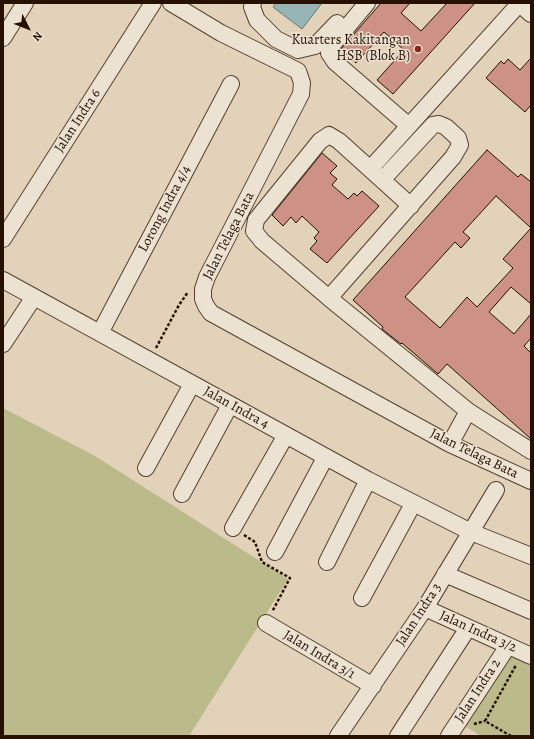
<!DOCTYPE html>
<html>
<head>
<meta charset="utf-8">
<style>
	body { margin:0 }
	#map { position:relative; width:534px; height:739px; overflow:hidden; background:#e2d2b9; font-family:Alegreya,serif }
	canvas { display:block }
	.frame { position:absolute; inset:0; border:4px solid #261000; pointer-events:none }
	.north { position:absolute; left:8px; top:8px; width:40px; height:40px; -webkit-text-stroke:3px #ece2d2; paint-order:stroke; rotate:132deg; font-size:11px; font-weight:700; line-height:16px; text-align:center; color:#261000 }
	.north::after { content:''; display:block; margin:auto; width:14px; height:18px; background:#261000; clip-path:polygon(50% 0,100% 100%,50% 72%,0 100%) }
</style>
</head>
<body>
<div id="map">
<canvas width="534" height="739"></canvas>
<div class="frame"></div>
<div class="north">N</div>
</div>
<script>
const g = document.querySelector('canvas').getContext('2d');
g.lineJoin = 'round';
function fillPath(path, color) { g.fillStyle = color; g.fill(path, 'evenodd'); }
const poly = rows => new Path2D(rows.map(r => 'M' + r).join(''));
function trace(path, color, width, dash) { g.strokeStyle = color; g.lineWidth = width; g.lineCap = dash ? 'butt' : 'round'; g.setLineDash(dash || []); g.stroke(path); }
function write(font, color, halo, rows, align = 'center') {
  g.font = font + ' Alegreya,serif'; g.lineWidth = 3; g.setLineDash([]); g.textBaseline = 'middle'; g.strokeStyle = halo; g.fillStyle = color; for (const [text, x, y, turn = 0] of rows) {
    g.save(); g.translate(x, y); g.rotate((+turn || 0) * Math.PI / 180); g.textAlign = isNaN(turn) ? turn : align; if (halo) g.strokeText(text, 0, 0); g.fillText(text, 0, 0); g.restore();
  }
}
const green = poly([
	[3,408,95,456,288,579,189,736,3,736],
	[509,653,531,664,531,736,481,736,465,726]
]);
const water = poly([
	[276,3,322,3,302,29,273,7,276,3]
]);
const building = poly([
	[381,3,410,3,401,13,421,31,447,3,475,3,393,94,377,80,404,50,384,32,356,63,341,49,381,3],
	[531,58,531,105,525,112,486,78,501,61,504,64,508,59,520,70,531,58],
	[487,150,518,177,521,174,531,182,531,304,511,287,489,312,514,334,531,314,531,338,524,346,531,353,531,439,447,364,438,374,402,343,401,344,382,329,383,327,353,300,487,150],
	[496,196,531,228,503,259,513,268,477,307,467,297,440,328,405,297,455,242,461,248,470,238,463,232,496,196],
	[322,153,337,166,330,173,337,179,332,185,348,199,354,193,357,196,362,191,379,206,327,263,310,249,317,241,314,238,319,232,302,216,296,223,291,217,283,226,272,215,322,153]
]);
const path = poly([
	[156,348,179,305,188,292],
	[244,535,255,542,262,562,290,578,272,612],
	[474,724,485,721],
	[511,736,485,721,516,665]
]);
const minor = poly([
	[171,3,221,33,298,71,302,83,301,94,207,277,203,289,203,299,206,306,211,313,450,444,531,481],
	[253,3,252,7,257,20,276,39,298,50,315,46,337,23],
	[367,3,333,44,329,53,335,62,409,126],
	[519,3,531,14],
	[3,38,25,3],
	[370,169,520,3],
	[411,206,339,141,329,135,320,141,256,220,254,231,262,241,329,298,468,411,531,451],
	[3,239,153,3],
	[3,280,368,480,471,532,531,556],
	[329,298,453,157,460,145,458,138,446,127,439,124,433,125,382,180],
	[100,333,231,84],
	[3,344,34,297],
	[450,444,468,411],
	[146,468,192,384],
	[182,494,230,405],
	[233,528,286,435],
	[275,552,325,458],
	[327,562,368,480],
	[445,574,531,611],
	[362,598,413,504],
	[425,608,531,656],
	[266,623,373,686],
	[338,736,425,608,496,490],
	[398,736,468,628],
	[449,736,508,646]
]);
const markers = [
	[418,49,4,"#8f2418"]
];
const poiNames = [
	["Kuarters Kakitangan",410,41],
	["HSB (Blok B)",410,57]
];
const streetNames = [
	["Jalan Indra 6",78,121,-57],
	["Lorong Indra 4/4",165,209,-62],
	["Jalan Telaga Bata",229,236,-63],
	["Jalan Indra 4",236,408,29],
	["Jalan Telaga Bata",474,454,26],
	["Jalan Indra 3",419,615,-57],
	["Jalan Indra 3/2",478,632,24],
	["Jalan Indra 3/1",319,655,31],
	["Jalan Indra 2",478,691,-57]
];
fillPath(green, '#baba8b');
fillPath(water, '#95b6b4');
trace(water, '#69746c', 1);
fillPath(building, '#cd9186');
trace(building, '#261000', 1);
trace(minor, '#55402e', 18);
trace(path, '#261000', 2.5, [3, 2]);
trace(minor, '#ece2d2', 16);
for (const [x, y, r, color] of markers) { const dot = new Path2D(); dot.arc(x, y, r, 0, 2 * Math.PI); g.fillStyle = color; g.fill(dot); trace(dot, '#ece2d2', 1.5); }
write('14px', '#261000', '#ece2d2', poiNames, 'right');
write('14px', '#261000', '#ece2d2', streetNames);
</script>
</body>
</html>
